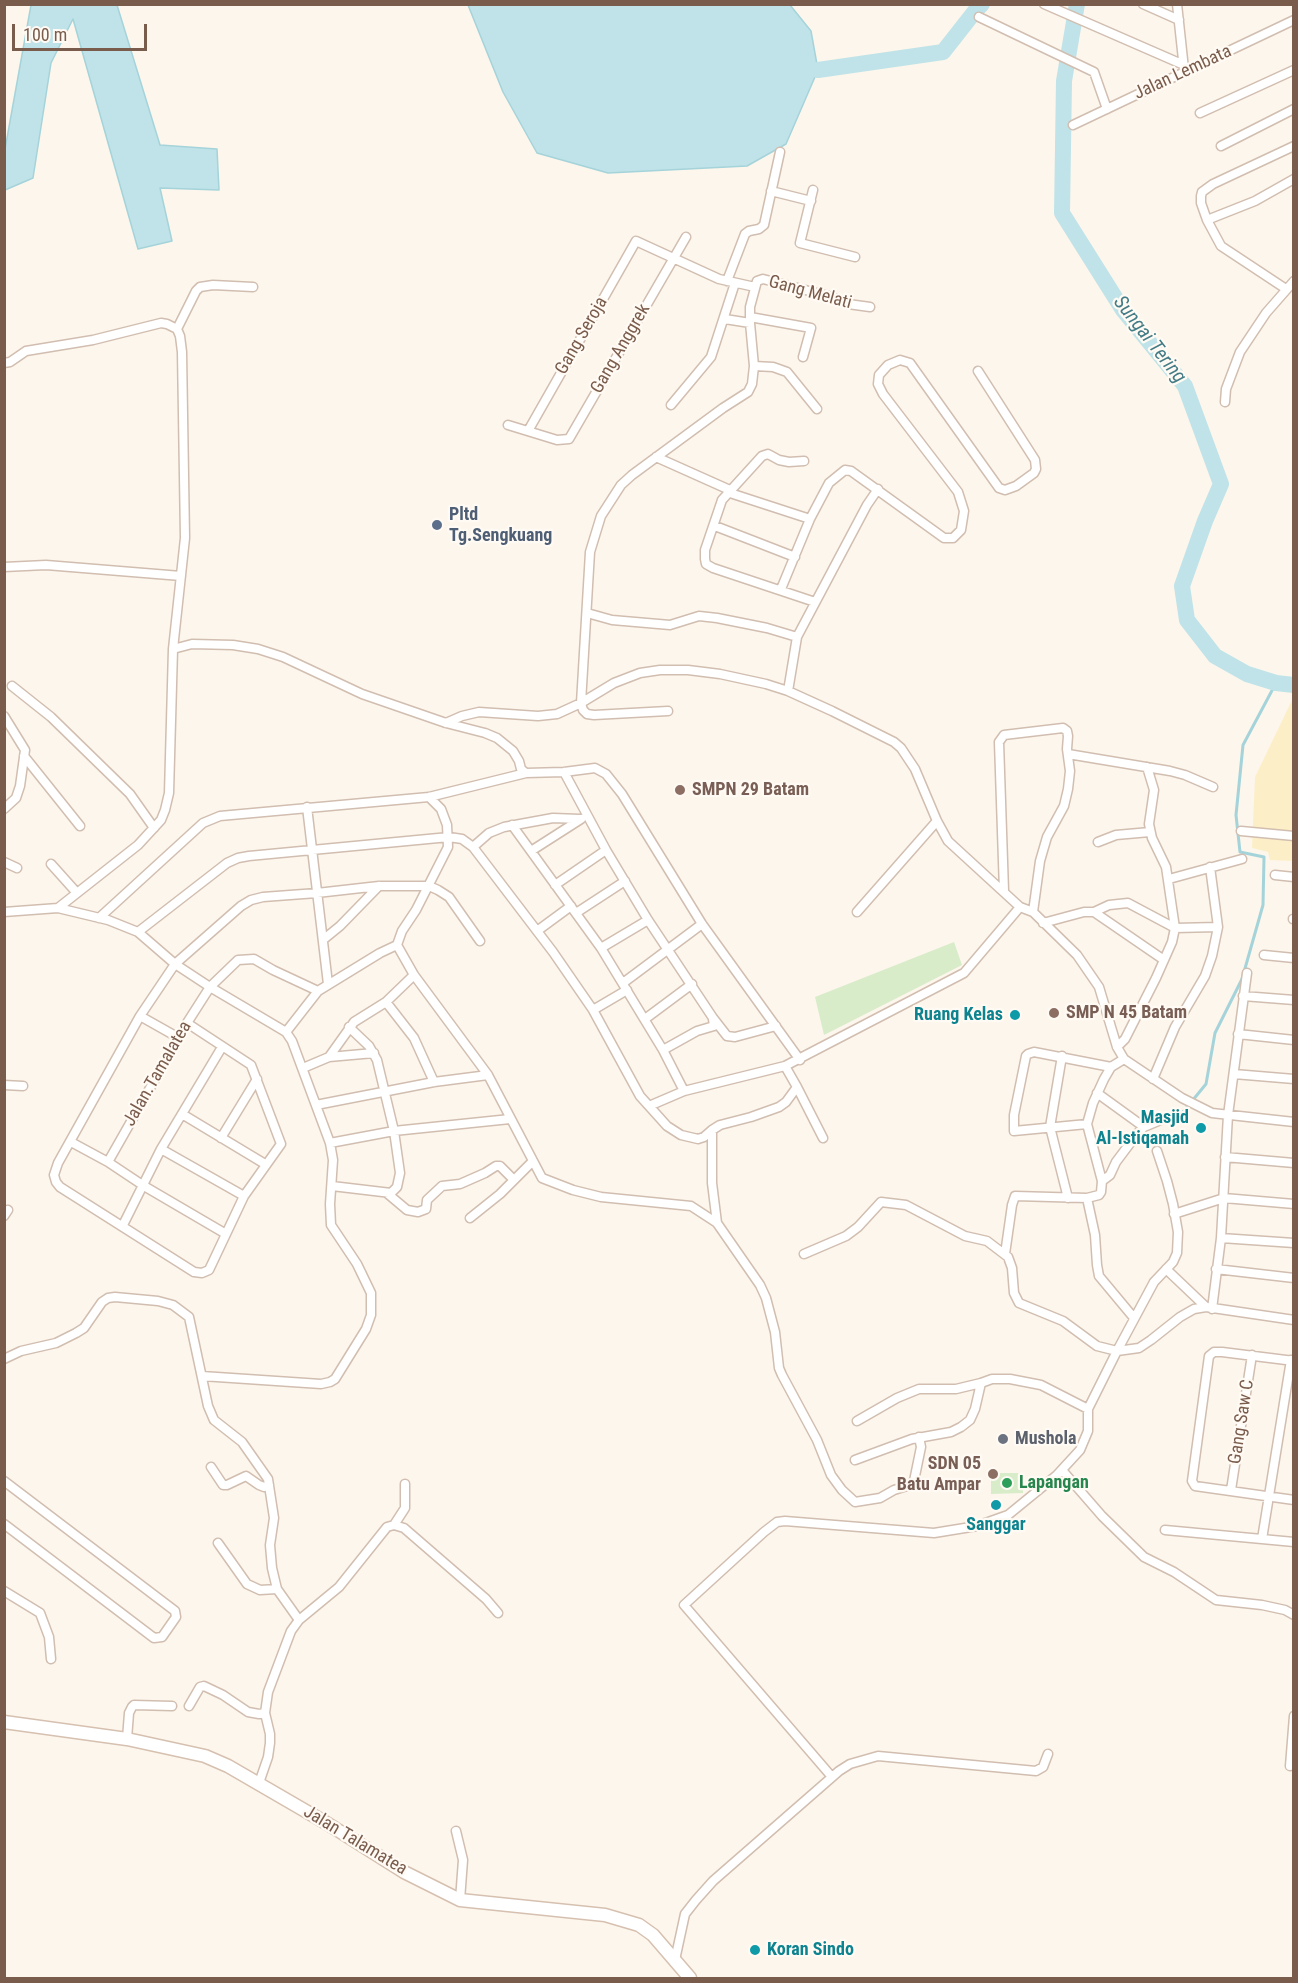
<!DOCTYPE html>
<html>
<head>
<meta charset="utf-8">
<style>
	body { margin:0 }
	#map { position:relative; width:1298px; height:1983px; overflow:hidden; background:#fdf6ec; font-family:"Roboto Condensed",sans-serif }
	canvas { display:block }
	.frame { position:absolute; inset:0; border:6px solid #7a5c4d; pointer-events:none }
	.scale { position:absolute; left:12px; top:24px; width:135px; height:27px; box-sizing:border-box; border:3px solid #7a5c4d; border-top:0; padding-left:8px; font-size:18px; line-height:21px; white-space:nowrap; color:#7a5c4d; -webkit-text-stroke:4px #fffaf3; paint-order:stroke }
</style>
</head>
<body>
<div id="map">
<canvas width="1298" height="1983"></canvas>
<div class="frame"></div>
<div class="scale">100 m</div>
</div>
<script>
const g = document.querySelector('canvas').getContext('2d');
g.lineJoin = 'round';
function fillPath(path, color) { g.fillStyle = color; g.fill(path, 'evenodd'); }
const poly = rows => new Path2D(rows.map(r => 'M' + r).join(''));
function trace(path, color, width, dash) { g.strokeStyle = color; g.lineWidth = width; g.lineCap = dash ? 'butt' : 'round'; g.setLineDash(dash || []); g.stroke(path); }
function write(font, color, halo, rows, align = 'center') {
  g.font = font + ' "Roboto Condensed",sans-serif'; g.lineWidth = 4.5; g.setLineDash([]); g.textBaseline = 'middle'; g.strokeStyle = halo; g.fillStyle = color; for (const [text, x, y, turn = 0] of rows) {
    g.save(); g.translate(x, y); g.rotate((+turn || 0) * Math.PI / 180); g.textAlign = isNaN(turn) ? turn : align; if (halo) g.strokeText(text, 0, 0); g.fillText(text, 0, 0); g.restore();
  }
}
const green = poly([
	[954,942,962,965,824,1035,815,997],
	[991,1473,1023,1473,1023,1493,991,1494]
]);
const sand = poly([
	[1293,698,1293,861,1270,860,1268,852,1252,848,1255,777]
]);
const water = poly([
	[31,5,117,5,160,145,217,149,219,190,160,188,172,241,138,249,73,19,51,63,33,178,5,190,5,149,31,5],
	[468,5,790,5,811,31,818,70,786,144,747,166,608,173,537,153,503,92,468,5]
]);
const stream = poly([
	[1174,1123,1206,1084,1215,1033,1242,979,1263,905,1264,857,1240,852,1236,815,1243,745,1276,683]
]);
const river = poly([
	[1077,4,1064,81,1062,213,1123,310,1185,386,1221,484,1205,521,1182,586,1187,620,1215,656,1247,674,1276,683,1294,685],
	[818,70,943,52,976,10,982,4]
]);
const street = poly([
	[1044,4,1184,65],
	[1143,4,1179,20],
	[1177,4,1184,69],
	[979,17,1094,72,1107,109],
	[1200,113,1294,70],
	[1073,125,1294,20],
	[1221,146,1294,109],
	[813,190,800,243,855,257],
	[771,191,811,201],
	[1207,220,1255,201,1294,179],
	[727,281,745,234,749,231,759,229,764,225,780,152],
	[1286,289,1221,246,1207,220,1201,203,1201,196,1202,192,1213,184,1294,146],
	[750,317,811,328,803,357],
	[725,319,750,323],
	[177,329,196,291,200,287,213,285,253,287],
	[4,363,10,362,26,351,93,340,161,323,167,324,177,329,180,336,182,352,185,538,173,649,169,793,165,810,161,820,138,845,58,908],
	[754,366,773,367,787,372,817,409],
	[1225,402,1226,389,1240,352,1266,313,1294,281],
	[671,405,711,357,735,283],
	[508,425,557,440,569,439,686,237],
	[528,431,636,241,719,279,755,287],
	[656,457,732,491],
	[804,461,789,462,779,460,768,454,762,456,722,500,705,550,705,559,706,564,713,568,815,602],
	[730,493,810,519],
	[715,526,795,557],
	[4,567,46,565,181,576],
	[781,589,810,519,829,483,845,470,851,471,944,538,953,538,961,530,964,511,958,492,883,394,878,384,879,375,888,365,900,360,910,363,999,488,1005,490,1016,486,1034,473,1036,469,1035,460,978,371],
	[587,613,612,620,670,625,699,616,717,618,767,628,797,637],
	[173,649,192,644,233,645,258,649,283,657,362,694,446,723,485,733,497,738,513,751,519,761,521,769,526,773],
	[12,686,51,717,130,794,154,828],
	[788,691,797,637,867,505,878,489],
	[668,711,594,715,587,714,583,710,581,703,590,552,601,516,621,485,632,475,723,408,748,392,752,384,754,366,750,323,750,307,757,281,763,279,832,297,848,304,870,307],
	[4,716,25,750,20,786,16,798,4,809],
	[446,723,462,716,479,712,538,716,557,714,581,703,614,683,640,673,660,670,688,670,720,674,766,684,788,691,832,711,894,742,901,748,915,769,937,821,948,841,1020,907,1033,912,1077,955,1099,987,1117,1047,1124,1059,1182,1098,1212,1113,1294,1122],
	[1068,754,1170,771,1185,775,1213,787],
	[24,756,80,826],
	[564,772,606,850,648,920,713,1018,727,1036,735,1037,776,1026],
	[307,807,328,984],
	[512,825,601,948,663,1050,684,1091],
	[1241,831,1294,836],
	[1098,842,1116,835,1150,832],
	[473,847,489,833,504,827,553,818,580,819],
	[531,851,581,819],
	[4,862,17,868],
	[51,864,77,893],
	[1275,875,1294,877],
	[1169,879,1242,859],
	[555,885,606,850],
	[1004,891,999,742,1004,735,1063,728,1067,731,1068,736,1067,749,1070,771,1068,789,1064,806,1047,837,1040,861,1033,912],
	[4,912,58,908,108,920,138,932,175,964,210,987,286,1032,292,1041,330,1143,333,1160,330,1204,331,1225,357,1264,371,1293,371,1315,366,1329,335,1379,330,1382,321,1384,202,1376],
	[857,912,937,821],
	[1094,912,1109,905,1128,903,1175,928,1218,927],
	[576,913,625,881],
	[99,918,203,823,220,816,429,797,526,773,564,772,595,768,606,774,622,794,702,924,800,1060],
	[1293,919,1294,919],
	[1043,923,1084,912,1094,912,1164,960],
	[537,931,571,906],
	[138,932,227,863,238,858,249,856,449,837,462,839,473,847,553,952,593,1010,640,1096,667,1126,681,1135,698,1139,704,1137,712,1130],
	[324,939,340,926,379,886],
	[397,945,414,975,488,1075,542,1178,573,1190,601,1197,691,1206,717,1223,760,1285,766,1298,775,1332,779,1368,782,1375,817,1440,831,1475,842,1490,855,1502,880,1498,894,1490,910,1485,914,1481,921,1447,919,1437],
	[601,948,648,920],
	[1264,955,1294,958],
	[623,983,702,924],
	[1243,996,1294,1000],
	[386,1002,414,1038,434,1082],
	[593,1010,627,990],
	[140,1016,179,1038],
	[645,1019,692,984],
	[187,1023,251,1065,281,1144,244,1196,209,1270,202,1273,194,1272,60,1187,56,1182,54,1175,58,1163,140,1016,175,964,241,906,251,900,263,897,317,893,379,886,429,886,438,890,449,897,480,941],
	[286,1032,318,991,380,953,397,945,402,931,416,910,448,847,447,825,441,809,429,797],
	[1238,1034,1294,1040],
	[1117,1047,1125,1039,1156,978,1172,942,1175,928,1166,867,1152,838,1149,824,1154,790,1147,767],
	[663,1050,697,1031,714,1026,713,1019],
	[1062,1056,1050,1127,1068,1198],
	[329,1057,374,1053],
	[303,1068,329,1057,354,1022,386,1002,414,975],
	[1234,1074,1294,1079],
	[1153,1079,1175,1027,1205,976,1212,956,1218,927,1210,867],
	[4,1085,23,1086],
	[797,1087,823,1138],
	[1097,1093,1144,1127],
	[316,1105,434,1082,488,1075],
	[649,1106,684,1091,785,1066,964,973,1020,907],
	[182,1114,265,1164],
	[1087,1124,1014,1131,1014,1115,1026,1056,1028,1054,1034,1052,1111,1067],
	[221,1138,257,1079],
	[71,1142,108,1162,144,1186,226,1234],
	[330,1143,394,1131,510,1119],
	[161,1149,244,1196],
	[1225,1157,1294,1163],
	[108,1162,187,1023,210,987,238,960,254,959,273,970,318,991],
	[1102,1181,1110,1175,1116,1162,1137,1134,1144,1127,1163,1119],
	[332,1186,391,1193,397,1187,400,1173,394,1131,377,1060,369,1046,349,1027],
	[388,1194,407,1210,418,1212,426,1209,427,1200,442,1186,460,1184,485,1173,496,1166,500,1166,514,1180],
	[1087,1198,1095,1235,1097,1265,1099,1276,1134,1318],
	[1174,1214,1224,1198,1294,1204],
	[4,1216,8,1210],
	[470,1218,500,1194,532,1162],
	[717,1223,712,1183,712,1130,720,1125,751,1117,779,1107,786,1102,797,1087,785,1066],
	[123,1225,161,1149,222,1047],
	[1221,1238,1294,1243],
	[804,1254,846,1236,858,1227,881,1202,906,1205,965,1236,987,1241,1008,1257,1012,1268,1014,1293,1019,1303,1063,1321,1097,1346,1117,1351,1154,1282,1173,1262,1177,1253,1178,1232,1173,1204,1167,1181,1157,1151],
	[1005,1254,1012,1205,1015,1196,1087,1198,1099,1195,1101,1192,1102,1181,1087,1124,1093,1103,1104,1079,1111,1067,1124,1059],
	[1166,1269,1206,1307],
	[1216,1269,1294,1278],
	[1212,1309,1221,1238,1228,1115,1247,973],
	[4,1359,21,1351,56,1343,76,1333,84,1328,102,1302,108,1298,115,1297,158,1301,173,1305,189,1317,208,1406,214,1420,242,1442,268,1479,274,1518,270,1545,272,1568,277,1589,299,1620,291,1631,268,1692,265,1713,270,1734,270,1743,268,1757,259,1783],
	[1294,1361,1222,1352,1214,1352,1209,1356,1192,1481,1195,1486,1294,1500],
	[857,1421,897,1398,919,1389,956,1389,981,1383],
	[855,1460,912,1439,951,1432,961,1427,970,1420,975,1409,981,1383,992,1379,1010,1379,1041,1385,1088,1409],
	[211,1467,223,1485,227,1485,246,1476,259,1485,264,1487,269,1485],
	[1062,1470,1102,1516,1144,1557,1174,1572,1216,1600,1262,1605,1285,1610,1294,1615],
	[4,1481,175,1611,176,1617,162,1637,154,1638,4,1524],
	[1231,1490,1252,1355],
	[394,1525,405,1508,405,1484],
	[1165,1530,1294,1542],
	[1262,1539,1291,1360],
	[218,1543,247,1584,260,1590,277,1589],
	[4,1591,40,1613,49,1637,51,1659],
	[299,1620,339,1587,387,1527,394,1525,404,1528,486,1599,498,1613],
	[189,1706,200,1687,204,1686,223,1695,248,1712,259,1714,265,1713],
	[127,1739,129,1713,132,1707,134,1705,172,1706],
	[1290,1766,1294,1716],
	[832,1777,684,1605,764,1532,777,1522,785,1521,934,1533,977,1526,1008,1515,1057,1475,1080,1450,1088,1431,1088,1409,1117,1351,1139,1348,1151,1340,1180,1317,1194,1309,1206,1307,1294,1320],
	[456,1831,463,1860,460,1900],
	[675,1960,685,1914,696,1900,713,1881,839,1771,850,1764,878,1756,1036,1771,1043,1767,1048,1754]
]);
const secondary = poly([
	[4,1722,127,1739,205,1756,228,1766,328,1824,404,1872,460,1900,605,1915,639,1925,653,1935,690,1978]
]);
const markers = [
	[437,525,6,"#5c6f8a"],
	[680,790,6,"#8d6e63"],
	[1054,1013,6,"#8d6e63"],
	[1015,1015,6,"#0f9aa8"],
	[1201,1128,6,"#0f9aa8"],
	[1003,1439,6,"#6b7280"],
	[993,1474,6,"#8d6e63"],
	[1007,1483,6,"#2e9e5b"],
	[996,1505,6,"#0f9aa8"],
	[755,1950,6,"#0f9aa8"]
];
const streetNames = [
	["Jalan Lembata",1183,73,-25],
	["Gang Melati",810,293,15],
	["Gang Seroja",582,336,-60],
	["Gang Anggrek",621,349,-60],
	["Jalan.Tamalatea",158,1074,-60],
	["Gang Saw C",1242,1422,-81],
	["Jalan Talamatea",355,1841,31]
];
const serviceNames = [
	["Pltd",449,515],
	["Tg.Sengkuang",449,536]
];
const educationNames = [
	["SMPN 29 Batam",692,790],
	["SMP N 45 Batam",1066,1013],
	["SDN 05",981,1464,"right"],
	["Batu Ampar",981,1485,"right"]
];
const cultureNames = [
	["Ruang Kelas",1003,1015],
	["Masjid",1189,1118],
	["Al-Istiqamah",1189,1139],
	["Sanggar",996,1525,"center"],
	["Koran Sindo",767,1950,"left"]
];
const worshipNames = [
	["Mushola",1015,1439]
];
const leisureNames = [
	["Lapangan",1019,1483]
];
const waterNames = [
	["Sungai Tering",1149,340,52]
];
fillPath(green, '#d8ecc9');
fillPath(sand, '#fcefc7');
fillPath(water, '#bfe3e8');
trace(water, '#a5d3da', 1.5);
trace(stream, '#a5d3da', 3);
trace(river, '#bfe3e8', 16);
trace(street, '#d1beb0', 11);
trace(secondary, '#d6c0b0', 15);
trace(street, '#fff', 8);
trace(secondary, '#fff', 12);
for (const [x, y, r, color] of markers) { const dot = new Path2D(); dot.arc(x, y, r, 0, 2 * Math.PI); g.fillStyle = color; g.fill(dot); trace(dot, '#fffaf3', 2); }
write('18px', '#7a5c4d', '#fffaf3', streetNames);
write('bold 18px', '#4e5e75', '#fffaf3', serviceNames, 'left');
write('bold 18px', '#785e54', '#fffaf3', educationNames, 'left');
write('bold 18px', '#0d838f', '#fffaf3', cultureNames, 'right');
write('bold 18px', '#5b616d', '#fffaf3', worshipNames, 'left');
write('bold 18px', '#27864d', '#fffaf3', leisureNames, 'left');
write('italic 20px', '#437c86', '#fffaf3', waterNames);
</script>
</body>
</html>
